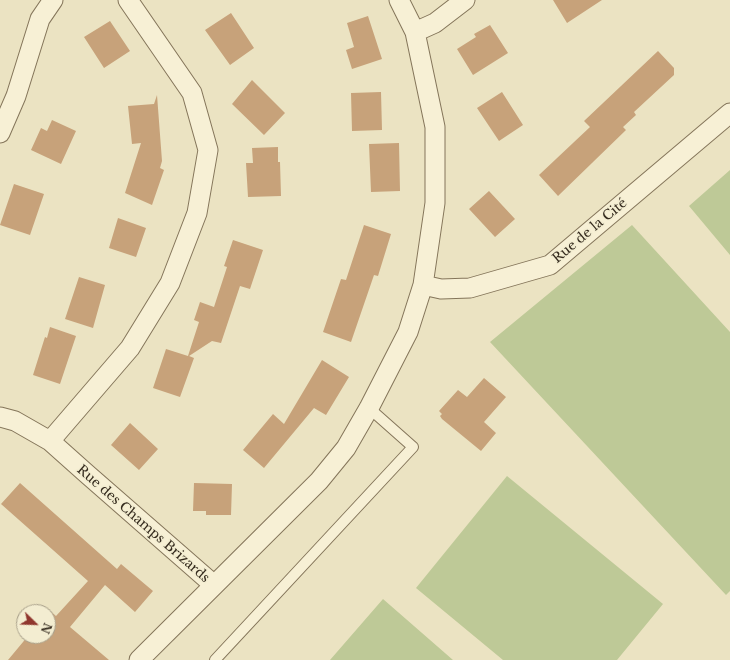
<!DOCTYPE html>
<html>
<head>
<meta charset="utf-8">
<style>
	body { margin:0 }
	#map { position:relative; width:730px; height:660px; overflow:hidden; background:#ebe3c2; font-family:"Libre Baskerville",serif }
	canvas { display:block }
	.north { position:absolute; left:16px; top:604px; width:40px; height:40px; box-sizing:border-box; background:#f3edd1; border:1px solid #a79f89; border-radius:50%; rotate:113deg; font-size:11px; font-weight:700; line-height:16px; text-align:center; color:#352b1e }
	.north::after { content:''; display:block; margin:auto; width:14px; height:18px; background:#90372e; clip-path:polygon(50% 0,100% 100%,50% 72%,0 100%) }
</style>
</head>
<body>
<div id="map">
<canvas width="730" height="660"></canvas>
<div class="north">N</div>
</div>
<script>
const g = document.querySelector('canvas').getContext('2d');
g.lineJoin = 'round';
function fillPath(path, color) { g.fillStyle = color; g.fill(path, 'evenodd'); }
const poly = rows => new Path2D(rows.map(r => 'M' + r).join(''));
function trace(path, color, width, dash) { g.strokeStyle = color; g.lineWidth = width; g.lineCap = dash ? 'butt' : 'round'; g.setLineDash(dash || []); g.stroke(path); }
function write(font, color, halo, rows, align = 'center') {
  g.font = font + ' "Libre Baskerville",serif'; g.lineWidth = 3; g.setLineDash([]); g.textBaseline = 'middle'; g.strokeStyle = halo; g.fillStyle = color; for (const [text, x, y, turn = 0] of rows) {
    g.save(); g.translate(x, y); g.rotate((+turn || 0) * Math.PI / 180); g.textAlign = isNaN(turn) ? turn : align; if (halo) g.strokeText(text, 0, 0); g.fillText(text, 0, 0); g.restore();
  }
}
const green = poly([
	[730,170,730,255,689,206],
	[632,225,730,332,730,591,726,595,490,342],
	[507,476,663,604,617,660,503,660,416,588],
	[383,599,453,660,330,660]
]);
const building = poly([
	[553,0,602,0,567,23],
	[231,13,254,48,230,65,205,30],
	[368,16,382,59,352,69,346,50,354,47,347,23],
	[110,21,130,51,104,68,84,37],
	[490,25,508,53,473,75,457,49,476,37,474,34],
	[658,51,674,68,674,75,634,112,636,115,623,127,626,130,558,196,539,175,590,127,584,121],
	[252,80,285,113,264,135,232,104],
	[381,92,382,130,352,131,351,93],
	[502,92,523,125,499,141,477,108],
	[157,95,162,161,160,168,164,170,152,205,125,193,141,143,132,144,128,106,154,104],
	[52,120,76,131,61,164,31,150,41,128,47,131],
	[399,143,400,191,371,192,369,144],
	[278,147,278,162,280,162,281,196,248,197,246,163,253,163,252,148],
	[14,184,44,194,30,235,0,225],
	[489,191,515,219,495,237,469,209],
	[118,218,146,228,136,257,109,248],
	[364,225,391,234,378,276,374,275,351,342,323,332,341,279,346,280],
	[233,240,263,250,250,289,240,286,221,343,212,341,189,356,194,358,180,397,153,388,166,349,188,356,199,322,194,320,200,302,214,307,227,267,224,266],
	[79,277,105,285,93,328,65,319],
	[50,327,76,336,60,384,33,375,45,337,47,338],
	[322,360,349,377,326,415,314,408,264,468,243,450,273,414,284,424],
	[484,378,506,397,484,422,496,433,481,451,442,419,440,416,442,414,439,411,458,390,467,397],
	[130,423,158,449,139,470,111,445],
	[20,483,117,569,121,564,153,591,135,612,105,585,70,627,109,660,8,660,28,636,48,636,47,612,49,610,56,616,88,581,1,504],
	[194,483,232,484,231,515,206,515,206,511,193,511]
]);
const service = poly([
	[215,660,413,447,369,408]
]);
const minor = poly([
	[415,32,435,23,465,0],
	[0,133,16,96,40,19,53,0],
	[423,285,441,289,470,288,550,265,730,113],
	[0,417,15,421,50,441,87,474,214,585],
	[50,441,130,348,170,283,197,213,208,150,192,93,128,0],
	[139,660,319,481,346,448,369,408,408,332,423,285,435,203,435,127,415,32,399,0]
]);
const streetNames = [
	["Rue de la Cité",590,231,-40],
	["Rue des Champs Brizards",143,524,41]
];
fillPath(green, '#bec997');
fillPath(building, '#c7a27a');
trace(service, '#84755a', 12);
trace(minor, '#84755a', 21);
trace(service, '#f7f0d5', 10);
trace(minor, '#f7f0d5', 19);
write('13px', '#352b1e', '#f3edd1', streetNames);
</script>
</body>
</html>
